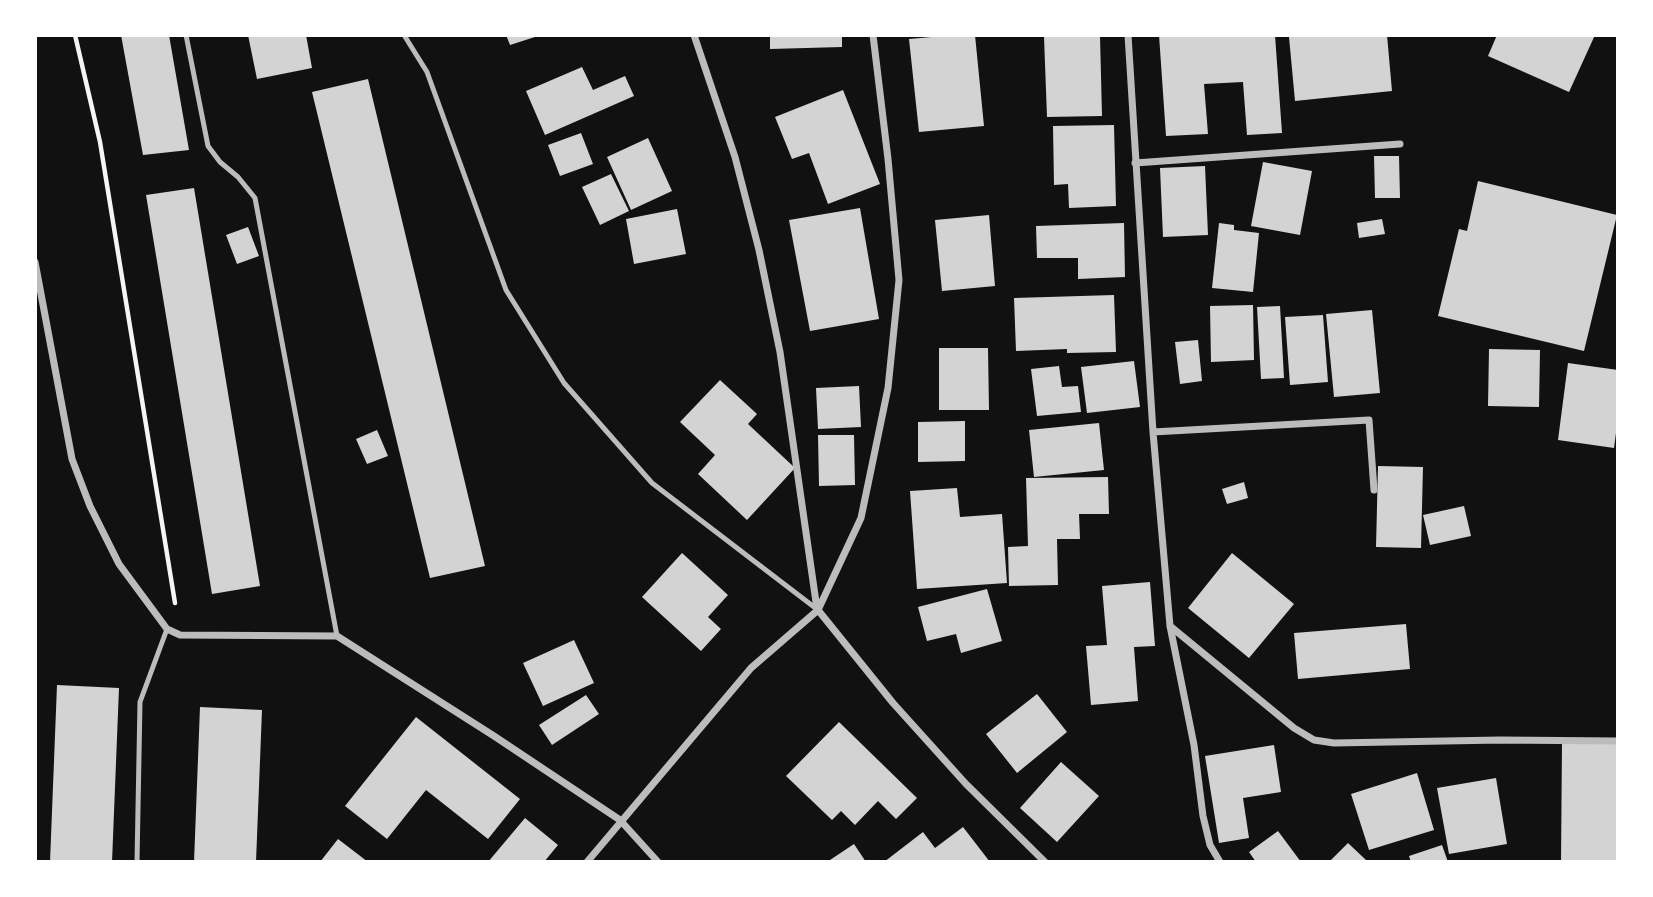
<!DOCTYPE html>
<html>
<head>
<meta charset="utf-8">
<style>
	body { margin:0 }
	#map { position:relative; width:1653px; height:897px; overflow:hidden; background:#111; font-family:"Fira Sans Condensed",sans-serif }
	canvas { display:block }
	.frame { position:absolute; inset:0; border:37px solid #fff; pointer-events:none }
</style>
</head>
<body>
<div id="map">
<canvas width="1653" height="897"></canvas>
<div class="frame"></div>
</div>
<script>
const g = document.querySelector('canvas').getContext('2d');
g.lineJoin = 'round';
function fillPath(path, color) { g.fillStyle = color; g.fill(path, 'evenodd'); }
const poly = rows => new Path2D(rows.map(r => 'M' + r).join(''));
function trace(path, color, width, dash) { g.strokeStyle = color; g.lineWidth = width; g.lineCap = dash ? 'butt' : 'round'; g.setLineDash(dash || []); g.stroke(path); }
const building = poly([
	[121,35,169,35,189,150,143,155],
	[248,35,306,35,312,68,257,79],
	[506,35,538,35,538,36,510,45],
	[770,35,842,35,842,47,770,49],
	[954,35,975,35,984,126,919,132,909,39],
	[1159,35,1275,35,1282,133,1247,135,1243,82,1204,84,1208,134,1166,136],
	[1311,35,1387,35,1392,91,1295,101,1289,37],
	[1497,35,1595,35,1569,92,1488,56],
	[1100,36,1102,116,1047,117,1044,37],
	[582,67,593,90,625,76,634,96,545,135,526,91],
	[368,79,485,566,430,578,312,92],
	[843,90,880,184,828,204,809,153,792,159,775,117],
	[1114,125,1116,206,1069,208,1068,184,1054,185,1053,126],
	[581,133,593,164,560,176,548,145],
	[648,138,672,191,631,210,607,157],
	[1374,156,1399,156,1400,198,1375,198],
	[1263,162,1312,171,1300,235,1251,226],
	[1205,166,1208,235,1163,237,1160,168],
	[611,174,629,211,600,225,582,187],
	[1478,181,1617,215,1584,351,1438,316,1459,229,1467,231],
	[194,188,260,586,212,594,146,195],
	[860,208,879,319,810,331,789,220],
	[677,209,686,254,634,264,626,219],
	[989,215,995,286,942,291,935,220],
	[1382,219,1385,234,1359,238,1357,223],
	[1124,223,1125,277,1078,279,1078,258,1037,258,1036,226],
	[1219,223,1234,225,1234,230,1259,233,1253,292,1212,288],
	[248,227,259,256,237,264,226,235],
	[1114,295,1116,352,1067,353,1067,349,1016,351,1014,298],
	[1253,305,1254,360,1211,362,1210,306],
	[1280,306,1284,378,1261,379,1257,307],
	[1372,310,1380,393,1334,397,1326,314],
	[1323,315,1328,382,1290,385,1285,317],
	[1198,340,1202,381,1180,384,1175,342],
	[939,348,988,348,989,410,939,410],
	[1489,349,1540,350,1539,407,1488,406],
	[1134,361,1140,407,1087,413,1081,367],
	[1568,363,1618,370,1618,418,1614,448,1558,440],
	[1059,366,1062,387,1078,386,1081,412,1037,416,1031,369],
	[720,380,757,414,748,424,795,468,747,520,698,474,715,455,680,422],
	[859,386,861,427,818,429,816,388],
	[965,421,965,461,918,462,918,422],
	[1099,423,1104,470,1034,477,1029,430],
	[377,430,388,456,367,464,356,439],
	[818,435,854,435,855,485,819,486],
	[1378,466,1423,467,1421,548,1376,547],
	[1108,477,1109,514,1079,514,1080,539,1057,539,1058,585,1009,586,1008,547,1028,546,1026,478],
	[1244,482,1248,498,1227,504,1222,489],
	[957,488,960,517,1002,514,1007,583,917,589,910,491],
	[1464,506,1471,536,1430,545,1423,515],
	[682,553,728,595,708,617,721,629,701,651,642,597],
	[1232,553,1294,604,1249,658,1188,608],
	[1150,582,1155,646,1134,647,1138,701,1091,705,1086,646,1107,645,1102,586],
	[987,589,1002,641,961,653,956,634,927,641,918,607],
	[1406,624,1410,669,1298,679,1294,633],
	[574,640,594,683,543,706,523,663],
	[57,685,119,688,112,862,50,862],
	[1037,694,1067,732,1017,773,986,734],
	[586,695,599,714,552,745,539,725],
	[200,707,262,710,256,862,194,862],
	[416,717,520,799,488,839,426,790,387,839,345,806],
	[839,722,917,798,896,819,878,801,855,825,841,811,832,820,786,776],
	[1562,742,1618,743,1618,862,1561,862],
	[1274,745,1281,792,1243,798,1249,838,1219,843,1205,756],
	[1061,762,1099,796,1057,842,1020,808],
	[1417,773,1434,830,1369,850,1351,794],
	[1496,778,1507,844,1449,854,1437,788],
	[525,818,558,845,544,862,488,862],
	[963,827,990,862,884,862,923,832,935,848],
	[1278,831,1301,862,1256,862,1249,852],
	[338,839,368,862,320,862],
	[1348,843,1366,860,1364,862,1329,862],
	[854,844,866,862,827,862],
	[1442,845,1448,862,1411,862,1409,856]
]);
const path = poly([
	[75,35,100,142,175,603]
]);
const service = poly([
	[186,35,208,146,220,162,238,177,255,198,337,636],
	[404,35,427,72,506,290,564,383,652,483,818,610],
	[137,862,140,702,167,629]
]);
const minor = poly([
	[694,35,735,157,759,250,780,352,817,609],
	[1128,35,1153,432,1170,626,1194,745,1203,816,1210,845,1220,862],
	[1135,163,1400,144],
	[35,262,72,459,90,506,119,564,167,629,180,635,337,636,494,736,620,820,658,862],
	[1153,432,1369,420,1374,490],
	[818,610,893,703,966,784,1045,862],
	[1170,626,1294,728,1314,740,1334,743,1500,740,1618,741],
	[587,862,751,668,818,610,861,518,888,388,899,280,888,159,873,35]
]);
fillPath(building, '#d3d3d3');
trace(path, '#f5f5f5', 4.5);
trace(service, '#bcbcbc', 5);
trace(minor, '#bcbcbc', 7);
</script>
</body>
</html>
